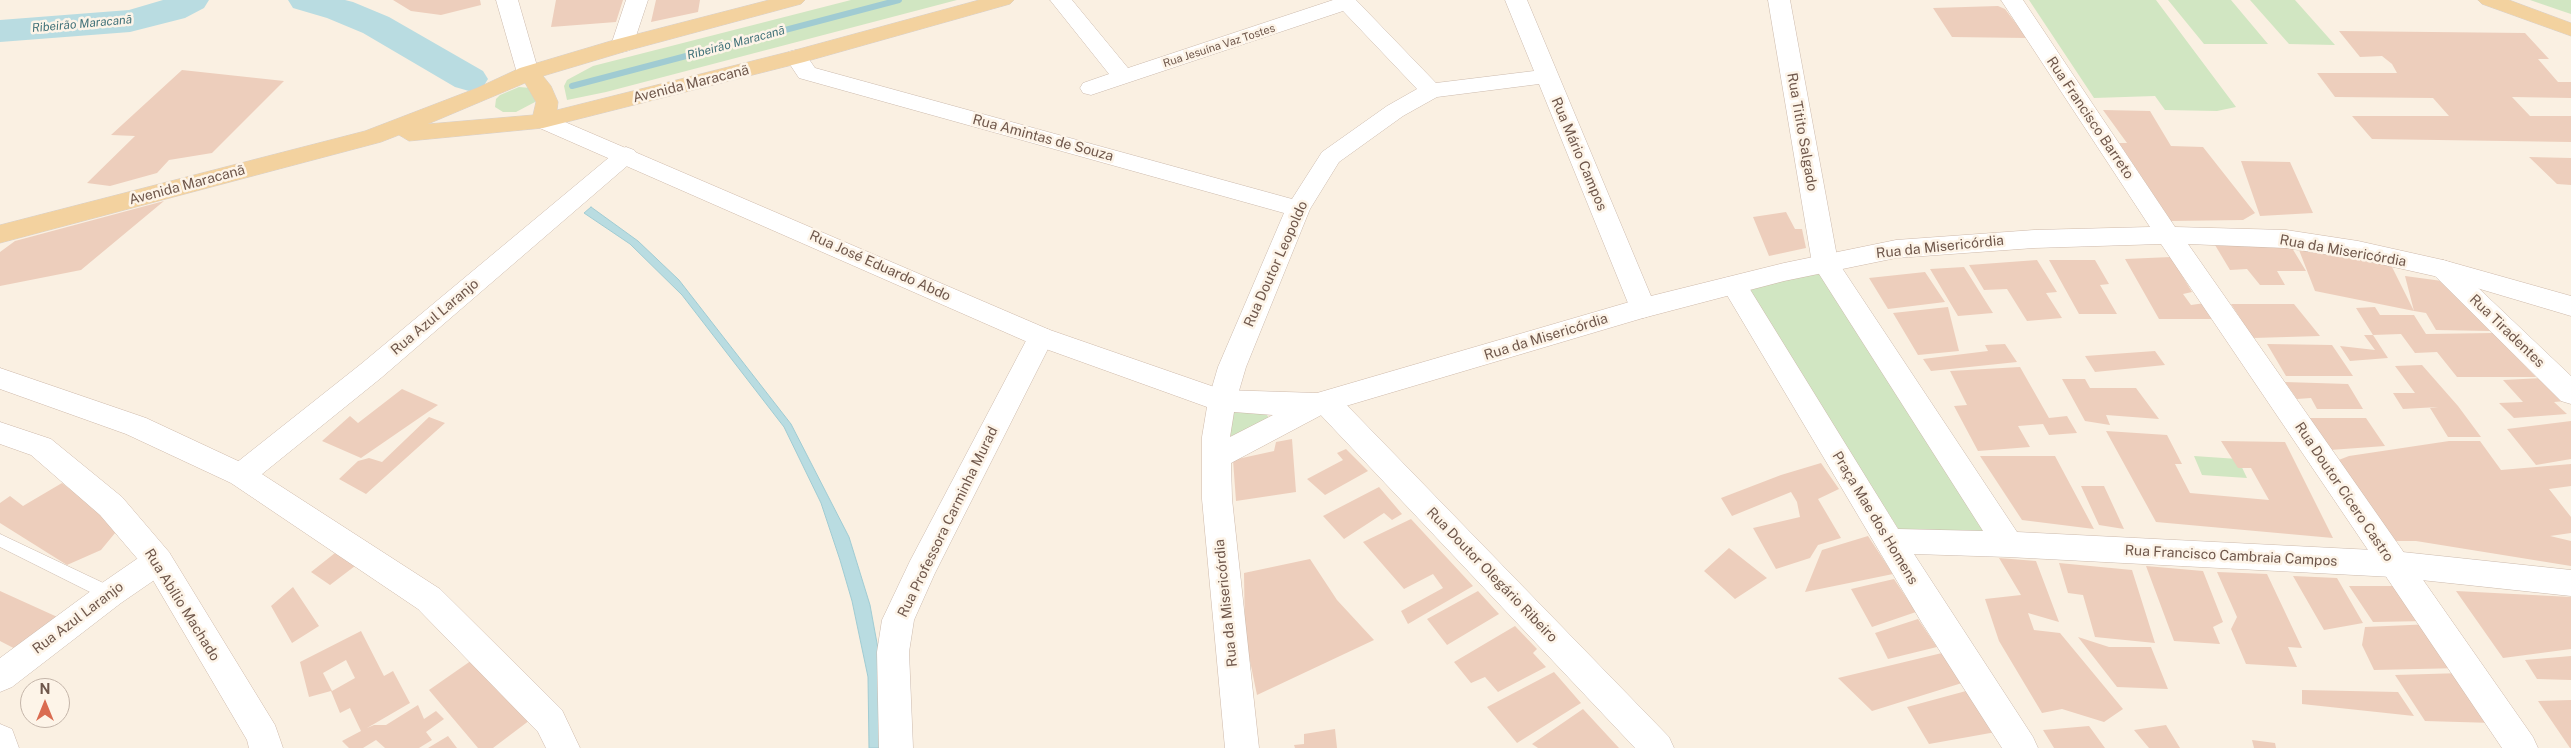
<!DOCTYPE html>
<html>
<head>
<meta charset="utf-8">
<style>
	body { margin:0 }
	#map { position:relative; width:2571px; height:748px; overflow:hidden; background:#faf0e2; font-family:"Public Sans",sans-serif }
	canvas { display:block }
	.north { position:absolute; left:20px; top:678px; width:50px; height:50px; box-sizing:border-box; background:#fdf4e8; border:1px solid #c4b5a9; border-radius:50%; rotate:0deg; font-size:14px; font-weight:700; line-height:20px; text-align:center; color:#6f574b }
	.north::after { content:''; display:block; margin:auto; width:18px; height:22px; background:#da6c51; clip-path:polygon(50% 0,100% 100%,50% 72%,0 100%) }
</style>
</head>
<body>
<div id="map">
<canvas width="2571" height="748"></canvas>
<div class="north">N</div>
</div>
<script>
const g = document.querySelector('canvas').getContext('2d');
g.lineJoin = 'round';
function fillPath(path, color) { g.fillStyle = color; g.fill(path, 'evenodd'); }
const poly = rows => new Path2D(rows.map(r => 'M' + r).join(''));
function trace(path, color, width, dash) { g.strokeStyle = color; g.lineWidth = width; g.lineCap = dash ? 'butt' : 'round'; g.setLineDash(dash || []); g.stroke(path); }
function write(font, color, halo, rows, align = 'center') {
  g.font = font + ' "Public Sans",sans-serif'; g.lineWidth = 5; g.setLineDash([]); g.textBaseline = 'middle'; g.strokeStyle = halo; g.fillStyle = color; for (const [text, x, y, turn = 0] of rows) {
    g.save(); g.translate(x, y); g.rotate((+turn || 0) * Math.PI / 180); g.textAlign = isNaN(turn) ? turn : align; if (halo) g.strokeText(text, 0, 0); g.fillText(text, 0, 0); g.restore();
  }
}
const green = poly([
	[851,0,957,0,606,92,567,100,564,86,567,80,593,66],
	[2029,0,2156,0,2236,107,2217,111,2165,110,2155,96,2094,98],
	[2168,0,2231,0,2268,44,2204,44],
	[2250,0,2295,0,2335,45,2289,44],
	[2530,0,2571,0,2571,14,2562,11],
	[519,87,531,88,537,98,535,102,516,112,503,112,495,107,496,99,500,95],
	[1821,272,1994,535,1899,530,1745,288],
	[1226,408,1263,410,1273,423,1224,449],
	[2194,456,2238,459,2247,478,2202,475]
]);
const water = poly([
	[591,207,638,241,679,280,791,424,849,537,870,605,883,676,881,748,869,748,868,677,852,601,840,560,821,503,784,427,682,295,630,244,584,213,591,207]
]);
const stream = poly([
	[572,86,899,0]
]);
const river = poly([
	[163,0,209,0,204,8,185,18,130,32,0,42,0,20,129,10,163,0],
	[288,0,345,0,353,2,389,17,483,71,488,79,483,87,469,91,455,87,363,33,327,18,293,8,288,0]
]);
const building = poly([
	[393,0,480,0,481,5,441,15,411,11],
	[556,0,623,0,616,22,551,27],
	[656,0,700,0,698,12,651,22],
	[1998,6,2005,9,2027,38,1952,37,1933,8],
	[2339,31,2525,33,2549,59,2538,59,2558,82,2571,82,2571,98,2512,97,2530,116,2571,116,2571,142,2372,139,2352,116,2449,116,2433,98,2335,97,2317,73,2397,73,2392,64,2382,56,2360,57],
	[182,70,284,81,212,153,169,160,157,173,110,186,87,183,135,136,111,135],
	[2103,110,2150,111,2171,146,2203,147,2255,213,2243,220,2171,221,2119,143,2127,143],
	[2529,157,2571,158,2571,185,2557,184],
	[2241,161,2290,162,2313,213,2260,216],
	[164,201,81,270,0,286,0,252,15,241],
	[1786,212,1795,229,1802,229,1806,248,1769,256,1753,217],
	[2215,245,2292,248,2306,271,2277,271,2285,285,2260,285,2247,269,2230,270],
	[2299,250,2391,265,2414,311,2315,291],
	[2171,257,2192,292,2183,294,2191,305,2205,303,2216,319,2159,319,2125,259],
	[2037,260,2057,292,2046,293,2062,318,2027,321,2007,289,1984,290,1969,265],
	[2049,260,2095,260,2109,284,2100,285,2117,314,2079,314],
	[1964,267,1993,313,1958,316,1930,269],
	[1925,272,1945,302,1888,309,1869,278],
	[2405,276,2442,281,2490,331,2436,330,2426,313,2414,311],
	[2231,304,2294,304,2320,336,2253,338],
	[1948,307,1959,351,1918,355,1893,313],
	[2375,307,2380,315,2414,315,2426,334,2493,333,2536,377,2457,377,2437,352,2415,353,2401,334,2373,335,2356,308],
	[2364,335,2373,335,2388,358,2350,361,2340,346,2375,350],
	[2005,344,2017,362,1931,371,1923,359,1988,351,1985,345],
	[2267,344,2332,345,2353,376,2286,376],
	[2155,351,2165,365,2095,372,2085,356],
	[2422,365,2458,406,2481,437,2448,437,2430,408,2438,407,2403,409,2393,393,2415,393,2395,366],
	[2020,367,2049,418,2067,416,2077,433,2049,435,2043,424,2018,426,2030,447,1978,451,1954,406,1967,405,1950,371],
	[2543,378,2566,401,2554,402,2567,414,2514,418,2499,403,2523,402,2503,380],
	[2062,379,2085,379,2090,388,2136,388,2159,419,2106,415,2110,425,2085,421],
	[2285,382,2348,384,2363,409,2317,409,2311,398,2297,399],
	[402,389,438,405,361,458,322,441,350,416,358,423],
	[429,417,445,423,366,494,339,479,358,461,369,458,382,462],
	[2307,418,2366,418,2385,446,2330,450],
	[2571,421,2571,459,2536,465,2507,429],
	[2106,431,2167,435,2182,464,2175,464,2190,493,2269,500,2251,468,2238,468,2221,441,2285,442,2333,538,2156,522],
	[1292,439,1296,492,1236,501,1233,460,1274,451,1276,442],
	[2449,441,2480,441,2501,470,2571,464,2571,486,2549,489,2571,517,2571,533,2550,536,2571,541,2571,566,2416,541,2391,541,2336,461,2349,456],
	[1346,449,1368,471,1325,495,1307,479,1343,460,1337,453],
	[1980,456,2055,456,2094,529,2022,520],
	[1821,463,1839,489,1818,499,1841,538,1818,545,1810,558,1776,569,1753,528,1800,517,1797,502,1791,492,1732,516,1721,498,1781,475],
	[62,483,120,527,101,550,67,565,0,523,0,503,10,496,23,506],
	[2081,486,2104,486,2124,529,2099,525],
	[1379,487,1402,514,1392,520,1384,513,1344,539,1323,516],
	[1411,519,1473,586,1408,624,1401,611,1443,588,1433,574,1404,589,1363,542],
	[1868,536,1893,574,1805,592,1822,550],
	[1729,548,1767,578,1735,599,1704,571],
	[335,553,355,566,330,585,311,572],
	[1999,558,2036,561,2059,622,2028,613,2034,630,2060,633,2123,709,2104,722,2062,709,2042,713,1999,641,1985,599,2021,595],
	[1310,559,1337,600,1374,640,1257,695,1245,637,1244,573],
	[2059,563,2132,570,2155,643,2095,637,2083,595,2068,593],
	[2146,566,2203,571,2223,622,2213,627,2220,644,2174,641],
	[2217,572,2267,574,2302,648,2288,647,2297,667,2246,664,2231,629,2237,617],
	[2293,576,2337,578,2363,623,2324,630],
	[1894,579,1916,612,1872,627,1851,589],
	[2349,586,2403,586,2427,621,2373,622],
	[293,587,319,626,292,643,271,606],
	[0,591,64,620,27,655,0,641],
	[1478,591,1499,614,1447,645,1427,619],
	[2456,591,2571,597,2571,649,2503,658],
	[1918,619,1937,647,1888,659,1875,633],
	[2432,624,2461,668,2374,670,2362,645,2365,627],
	[1515,626,1537,649,1533,653,1546,667,1498,692,1485,677,1471,683,1454,662],
	[361,631,384,676,393,671,410,703,367,728,374,725,386,725,418,705,424,719,436,711,444,719,426,732,432,740,419,748,385,748,376,740,363,748,349,748,342,741,361,731,350,708,340,713,331,691,309,697,300,662],
	[346,660,355,678,332,691,323,673],
	[2078,637,2109,647,2151,647,2168,689,2117,687],
	[1942,653,1962,683,1872,711,1838,678],
	[2571,656,2571,680,2537,679,2525,660],
	[475,658,530,720,493,748,478,748,429,690],
	[1554,672,1581,703,1517,743,1487,707],
	[2462,673,2494,723,2425,721,2395,675],
	[2302,690,2398,692,2414,716,2302,704],
	[1966,691,1996,732,1929,744,1907,707],
	[2571,700,2571,748,2570,748,2538,701],
	[1583,709,1619,748,1538,748,1532,744],
	[2166,725,2180,748,2149,748,2134,730],
	[2089,726,2105,748,2054,748,2043,730],
	[1335,729,1337,748,1295,748,1294,745,1304,744,1304,734],
	[448,736,457,748,428,748],
	[2252,740,2275,743,2276,748,2254,748]
]);
const lane = poly([
	[0,534,116,589,118,594,116,599,110,601,104,599,0,547,0,534]
]);
const street = poly([
	[496,0,518,0,539,73,536,78,528,80,520,78,517,73,496,0],
	[626,0,648,0,633,45,630,50,622,52,614,50,611,45,626,0],
	[1050,0,1072,0,1128,68,1333,0,1356,0,1436,83,1534,71,1505,0,1527,0,1656,308,1652,315,1643,318,1634,315,1630,308,1539,84,1437,97,1403,116,1339,162,1310,209,1246,367,1236,401,1232,409,1222,412,1212,409,1208,401,1218,367,1284,213,799,78,785,57,788,52,796,50,804,52,815,68,1292,199,1322,152,1387,106,1417,89,1343,11,1091,95,1083,93,1080,88,1083,83,1109,74,1050,0],
	[1768,0,1790,0,1838,262,2017,532,2393,551,2571,570,2571,596,2393,577,2008,557,1914,554,2033,737,2038,748,2002,748,1922,623,1721,285,1725,278,1734,276,1743,278,1898,529,1983,531,1812,263,1768,0],
	[626,147,634,150,638,155,634,160,381,378,251,483,241,487,231,483,226,475,231,467,361,364,618,150,626,147],
	[2443,260,2452,263,2571,376,2571,404,2561,401,2434,275,2430,269,2434,263,2443,260],
	[1041,327,1050,330,1054,337,935,573,914,620,909,652,913,748,879,748,877,652,882,620,910,561,1028,337,1032,330,1041,327],
	[1326,391,1336,394,1669,737,1674,748,1635,748,1316,410,1312,402,1316,394,1326,391],
	[158,548,169,552,173,561,169,570,121,603,12,687,0,692,0,658,99,585,147,552,158,548],
	[0,724,12,729,19,748,0,748,0,724]
]);
const secondary = poly([
	[2001,0,2023,0,2175,227,2286,230,2358,241,2443,260,2571,296,2571,316,2443,278,2358,259,2286,248,2188,244,2533,737,2538,748,2502,748,2161,244,2034,248,1896,258,1784,281,1643,318,1329,411,1231,463,1232,499,1259,748,1225,748,1202,499,1202,437,1207,407,1032,344,535,126,531,121,535,116,543,114,551,116,1050,330,1223,390,1317,393,1643,298,1784,263,1896,240,2034,230,2150,227,2001,0],
	[1234,412,1273,415,1230,437,1234,412],
	[0,368,146,418,251,467,440,589,562,710,580,748,546,748,538,732,418,609,231,483,126,434,0,389,0,368],
	[0,422,51,439,122,497,169,552,275,725,283,748,249,748,247,740,147,570,100,515,31,455,0,444,0,422]
]);
const primary = poly([
	[769,0,805,0,801,4,630,50,543,76,551,86,558,102,557,110,788,52,979,0,1014,0,1010,4,804,62,543,128,409,141,399,135,381,142,0,243,0,225,365,131,477,88,520,68,614,40,769,0],
	[525,83,536,102,533,115,428,124,525,83],
	[2478,0,2509,0,2571,23,2571,36,2482,4,2478,0]
]);
const farStreetnames = [
	["Rua Jesuína Vaz Tostes",1219,46,-18]
];
const farWaternames = [
	["Ribeirão Maracanã",82,24,-5],
	["Ribeirão Maracanã",736,43,-15]
];
const streetNames = [
	["Avenida Maracanã",691,84,-14],
	["Rua Francisco Barreto",2090,118,56],
	["Rua Titito Salgado",1802,132,80],
	["Rua Amintas de Souza",1043,138,15],
	["Rua Mário Campos",1579,154,67],
	["Avenida Maracanã",187,185,-15],
	["Rua da Misericórdia",1940,247,-6],
	["Rua da Misericórdia",2343,251,10],
	["Rua Doutor Leopoldo",1276,264,-66],
	["Rua José Eduardo Abdo",880,266,24],
	["Rua Azul Laranjo",435,317,-40],
	["Rua Tiradentes",2507,331,44],
	["Rua da Misericórdia",1546,337,-17],
	["Rua Doutor Cícero Castro",2344,492,56],
	["Praça Mae dos Homens",1875,518,59],
	["Rua Professora Carminha Murad",948,522,-64],
	["Rua Francisco Cambraia Campos",2231,556,3],
	["Rua Doutor Olegário Ribeiro",1492,575,46],
	["Rua da Misericórdia",1226,603,-96],
	["Rua Abílio Machado",182,605,58],
	["Rua Azul Laranjo",78,618,-37]
];
fillPath(green, '#d1e6c2');
fillPath(water, '#b9dce1');
trace(water, '#a0cbd2', 1);
trace(stream, '#a0cbd2', 6);
fillPath(river, '#b9dce1');
fillPath(building, '#edcebc');
trace(lane, '#ccbaad', 1);
trace(street, '#ccbaad', 1);
trace(secondary, '#ceb9aa', 1);
trace(primary, '#d7d0cd', 1);
fillPath(lane, '#fff');
fillPath(street, '#fff');
fillPath(secondary, '#fff');
fillPath(primary, '#f3d29f');
write('11px', '#6f574b', '#fdf4e8', farStreetnames);
write('italic 12px', '#43737a', '#fdf4e8', farWaternames);
write('14px', '#6f574b', '#fdf4e8', streetNames);
</script>
</body>
</html>
